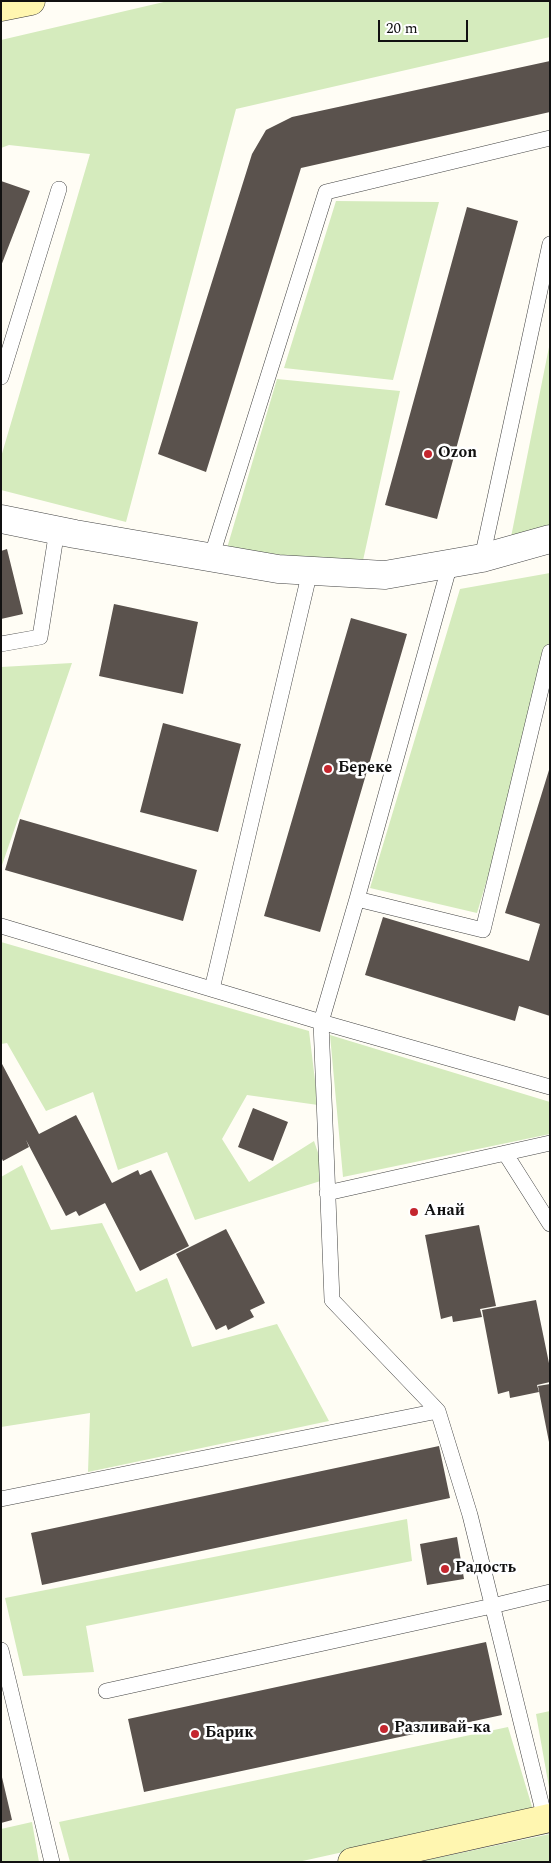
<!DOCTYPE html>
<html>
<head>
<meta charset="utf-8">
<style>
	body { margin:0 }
	#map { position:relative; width:551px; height:1863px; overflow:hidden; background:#fffdf5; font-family:Spectral,serif }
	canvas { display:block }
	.frame { position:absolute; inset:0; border:2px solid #111; pointer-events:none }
	.scale { position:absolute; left:378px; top:20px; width:90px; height:22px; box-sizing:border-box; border:2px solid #111; border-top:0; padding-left:6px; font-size:15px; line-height:18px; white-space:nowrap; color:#111; -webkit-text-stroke:4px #fff; paint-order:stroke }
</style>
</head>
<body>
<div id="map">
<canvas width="551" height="1863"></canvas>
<div class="frame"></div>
<div class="scale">20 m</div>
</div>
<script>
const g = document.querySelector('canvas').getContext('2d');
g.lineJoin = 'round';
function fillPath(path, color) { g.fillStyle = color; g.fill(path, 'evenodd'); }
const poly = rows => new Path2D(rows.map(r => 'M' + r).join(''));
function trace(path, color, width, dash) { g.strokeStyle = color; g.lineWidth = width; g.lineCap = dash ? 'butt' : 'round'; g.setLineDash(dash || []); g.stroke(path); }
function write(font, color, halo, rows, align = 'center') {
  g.font = font + ' Spectral,serif'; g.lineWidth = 5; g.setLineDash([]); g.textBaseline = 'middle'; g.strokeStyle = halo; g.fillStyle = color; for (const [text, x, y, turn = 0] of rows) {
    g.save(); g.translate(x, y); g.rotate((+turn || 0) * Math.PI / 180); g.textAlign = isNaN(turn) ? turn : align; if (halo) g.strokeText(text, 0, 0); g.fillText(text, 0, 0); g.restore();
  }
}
const green = poly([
	[168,1,550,1,550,37,236,109,126,522,1,490,1,457,90,154,9,145,1,148,1,40],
	[336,201,439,202,393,380,284,368],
	[550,342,550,543,509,547],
	[277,379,400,391,362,565,227,548],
	[550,573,550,669,477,913,370,888,460,589],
	[72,663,1,868,1,667],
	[1,942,309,1031,318,1105,247,1095,222,1139,249,1182,314,1141,327,1179,195,1220,167,1152,118,1170,93,1092,46,1111,7,1043,1,1044],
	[330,1035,550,1102,550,1134,343,1177],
	[22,1165,51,1230,102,1223,136,1292,167,1278,192,1347,277,1324,329,1421,88,1472,90,1413,1,1427,1,1177],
	[407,1519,412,1561,86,1626,94,1672,23,1676,5,1598],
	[550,1711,550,1793,536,1714],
	[508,1727,533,1810,298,1862,70,1862,59,1822],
	[32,1822,39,1862,1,1862,1,1829],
	[550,1834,550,1862,418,1862]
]);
const building = poly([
	[550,61,550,112,301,168,206,472,158,454,252,154,266,130,292,117],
	[1,181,30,191,1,266],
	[467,207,518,221,437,519,385,505],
	[7,549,23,614,1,619,1,551],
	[114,604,198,622,183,694,99,676],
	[351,618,407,634,320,932,264,916],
	[163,723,241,744,218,832,140,812],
	[549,770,550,1016,519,1006,515,1021,365,975,383,917,529,961,540,924,505,913],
	[20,819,197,870,183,921,5,870],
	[1,1062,39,1134,76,1115,112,1183,138,1170,140,1175,151,1170,189,1246,140,1271,105,1203,79,1216,76,1211,66,1216,26,1140,29,1147,3,1161,1,1157],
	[253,1108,288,1122,273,1161,238,1147],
	[479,1225,496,1306,480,1309,482,1317,453,1322,452,1316,441,1319,425,1235],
	[226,1229,265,1303,250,1310,254,1317,228,1330,226,1325,216,1330,176,1254],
	[536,1300,550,1368,550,1382,537,1385,539,1392,510,1398,509,1391,498,1394,482,1310],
	[550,1384,550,1442,549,1442,538,1386],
	[439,1446,450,1498,42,1585,31,1533],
	[457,1537,464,1579,427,1585,420,1544],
	[486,1642,502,1715,144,1792,128,1719],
	[1,1773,12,1820,1,1823]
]);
const lane = poly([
	[1,377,59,189],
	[211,558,326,192,550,138],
	[482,558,550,244],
	[450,564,357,899,321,1022,550,1087],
	[1,644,40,637,57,530],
	[357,899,483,930,550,652],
	[1,926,321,1022,332,1300,438,1411,470,1515,545,1819],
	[212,989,310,571],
	[505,1153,550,1224],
	[327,1193,550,1143],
	[1,1499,438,1411],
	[1,1650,52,1862],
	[106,1691,492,1606,550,1592]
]);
const street = poly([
	[1,519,75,534,278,569,385,575,482,558,550,539]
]);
const secondary = poly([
	[1,7,31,1],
	[352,1862,550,1818]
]);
const markers = [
	[428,454,5,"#c4262e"],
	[328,769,5,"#c4262e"],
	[414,1212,5,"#c4262e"],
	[445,1569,5,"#c4262e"],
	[384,1729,5,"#c4262e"],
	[195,1734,5,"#c4262e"]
];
const poiNames = [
	["Ozon",438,454],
	["Береке",338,769],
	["Анай",424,1212],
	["Радость",455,1569],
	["Разливай-ка",394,1729],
	["Барик",205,1734]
];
fillPath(green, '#d5ebbd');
fillPath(building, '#5a524d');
trace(lane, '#444', 16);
trace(street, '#444', 29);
trace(secondary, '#333', 29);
trace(lane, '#fff', 15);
trace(street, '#fff', 28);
trace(secondary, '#fff6b0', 28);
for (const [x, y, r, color] of markers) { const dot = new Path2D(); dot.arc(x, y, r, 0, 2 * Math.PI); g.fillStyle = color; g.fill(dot); trace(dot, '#fff', 2); }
write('bold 16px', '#111', '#fff', poiNames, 'left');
</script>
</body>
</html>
